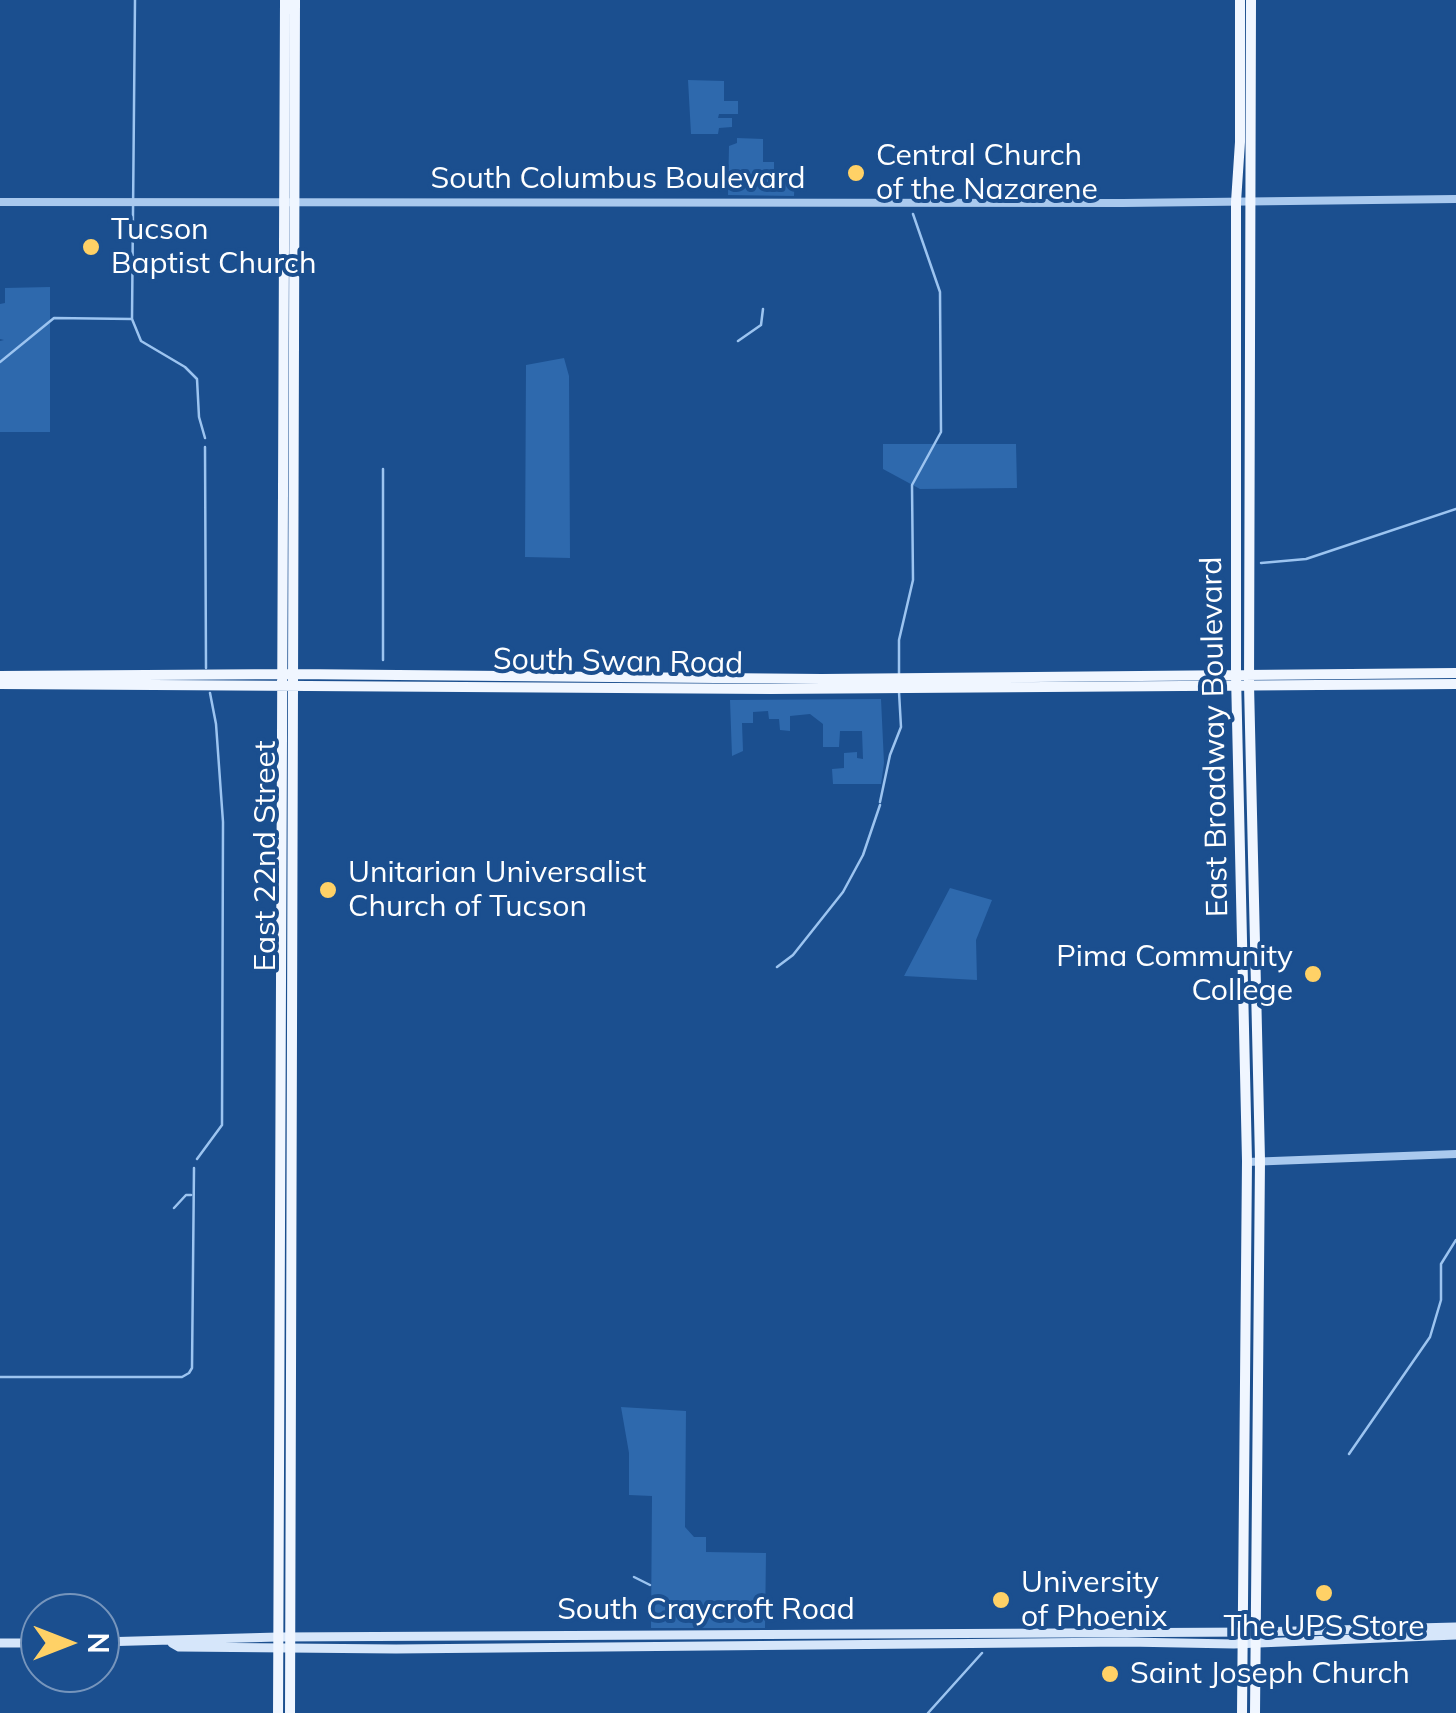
<!DOCTYPE html>
<html>
<head>
<meta charset="utf-8">
<style>
	body { margin:0 }
	#map { position:relative; width:1456px; height:1713px; overflow:hidden; background:#1b4f8f; font-family:Mulish,sans-serif }
	canvas { display:block }
	.north { position:absolute; left:20px; top:1593px; width:100px; height:100px; box-sizing:border-box; background:#1b4f8f; border:2px solid #7695bc; border-radius:50%; rotate:90deg; font-size:28px; font-weight:700; line-height:40px; text-align:center; color:#fff }
	.north::after { content:''; display:block; margin:auto; width:35px; height:45px; background:#ffd166; clip-path:polygon(50% 0,100% 100%,50% 72%,0 100%) }
</style>
</head>
<body>
<div id="map">
<canvas width="1456" height="1713"></canvas>
<div class="north">N</div>
</div>
<script>
const g = document.querySelector('canvas').getContext('2d');
g.lineJoin = 'round';
function fillPath(path, color) { g.fillStyle = color; g.fill(path, 'evenodd'); }
const poly = rows => new Path2D(rows.map(r => 'M' + r).join(''));
function trace(path, color, width, dash) { g.strokeStyle = color; g.lineWidth = width; g.lineCap = dash ? 'butt' : 'round'; g.setLineDash(dash || []); g.stroke(path); }
function write(font, color, halo, rows, align = 'center') {
  g.font = font + ' Mulish,sans-serif'; g.lineWidth = 8; g.setLineDash([]); g.textBaseline = 'middle'; g.strokeStyle = halo; g.fillStyle = color; for (const [text, x, y, turn = 0] of rows) {
    g.save(); g.translate(x, y); g.rotate((+turn || 0) * Math.PI / 180); g.textAlign = isNaN(turn) ? turn : align; if (halo) g.strokeText(text, 0, 0); g.fillText(text, 0, 0); g.restore();
  }
}
const green = poly([
	[688,80,724,81,724,101,738,101,738,114,719,114,718,118,732,118,732,127,719,128,718,134,691,134],
	[737,138,763,139,763,162,774,162,774,179,780,179,781,171,795,170,794,196,728,195,729,146,737,143],
	[50,287,50,432,0,432,0,341,4,340,0,339,0,304,5,303,5,288],
	[564,358,569,376,570,558,525,557,526,365],
	[883,444,1016,444,1017,488,920,489,883,469],
	[881,699,884,763,881,784,833,784,832,769,844,768,844,753,857,752,857,758,863,759,862,731,840,731,839,747,823,747,823,724,810,714,790,716,790,731,780,730,779,719,769,719,768,711,753,712,753,723,742,723,743,751,732,756,730,700],
	[950,888,992,900,976,940,977,980,904,976],
	[621,1407,686,1411,685,1527,694,1537,706,1537,706,1552,766,1553,765,1628,651,1628,652,1496,629,1495,629,1453]
]);
const stream = poly([
	[132,319,141,341,185,367,197,379,199,417,205,438],
	[738,341,761,325,763,309],
	[0,362,54,318,132,319,135,0],
	[205,447,206,668],
	[1261,563,1306,559,1456,509],
	[383,660,383,469],
	[899,674,899,640,913,580,912,485,941,432,940,292,913,214],
	[880,802,890,755,901,727,899,692],
	[777,967,793,955,843,892,863,855,880,805],
	[197,1159,222,1125,223,822,216,724,210,693],
	[174,1208,186,1195,191,1195],
	[0,1377,182,1377,189,1373,192,1368,194,1168],
	[1349,1454,1430,1337,1441,1300,1441,1264,1456,1240],
	[634,1577,650,1585],
	[928,1713,982,1653]
]);
const tertiary = poly([
	[0,202,1123,203,1456,199],
	[1247,1162,1456,1154]
]);
const secondary = poly([
	[100,1642,278,1637,1256,1632,1456,1627],
	[0,1643,40,1643],
	[172,1643,179,1647,396,1649,1127,1642,1234,1644,1456,1635]
]);
const primary = poly([
	[1240,0,1240,142,1236,202,1236,675,1247,1161,1242,1713],
	[1251,0,1249,684,1260,1160,1255,1713],
	[0,676,292,674,822,679,1456,673],
	[0,684,771,689,1456,684],
	[278,1713,285,0],
	[290,1713,295,0]
]);
const markers = [
	[856,173,10,"#ffd166"],
	[91,247,10,"#ffd166"],
	[328,890,10,"#ffd166"],
	[1313,974,10,"#ffd166"],
	[1324,1593,10,"#ffd166"],
	[1001,1600,10,"#ffd166"],
	[1110,1674,10,"#ffd166"]
];
const poiNames = [
	["Central Church",876,156],
	["of the Nazarene",876,190],
	["Tucson",111,230],
	["Baptist Church",111,264],
	["Unitarian Universalist",348,873],
	["Church of Tucson",348,907],
	["Pima Community",1293,957,"right"],
	["College",1293,991,"right"],
	["University",1021,1583],
	["of Phoenix",1021,1617],
	["The UPS Store",1324,1627,"center"],
	["Saint Joseph Church",1130,1674]
];
const streetNames = [
	["South Columbus Boulevard",618,179],
	["South Swan Road",618,662,1],
	["East Broadway Boulevard",1215,737,-91],
	["East 22nd Street",266,856,-90],
	["South Craycroft Road",706,1610]
];
fillPath(green, '#2e69ad');
trace(stream, '#9cc4f0', 2.5);
trace(tertiary, '#a9c9ee', 8);
trace(secondary, '#d6e6fa', 9);
trace(primary, '#f0f6ff', 10);
for (const [x, y, r, color] of markers) { const dot = new Path2D(); dot.arc(x, y, r, 0, 2 * Math.PI); g.fillStyle = color; g.fill(dot); trace(dot, '#1b4f8f', 4); }
write('30px', '#fff', '#1b4f8f', poiNames, 'left');
write('30px', '#fff', '#1b4f8f', streetNames);
</script>
</body>
</html>
